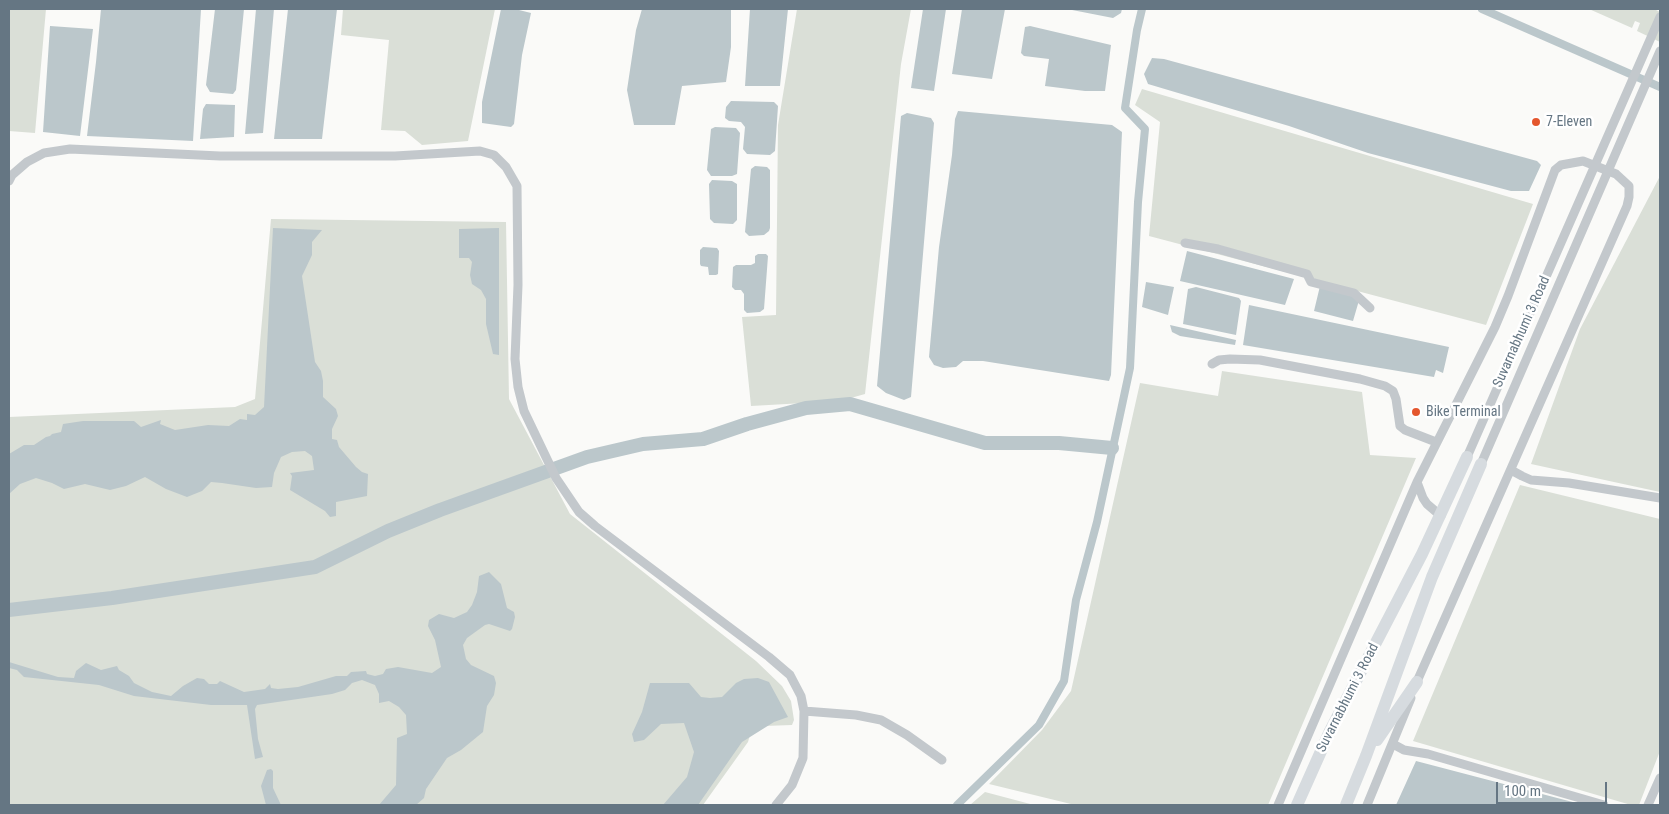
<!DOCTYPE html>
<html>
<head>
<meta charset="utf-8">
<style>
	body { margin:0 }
	#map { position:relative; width:1669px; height:814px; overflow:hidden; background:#fafaf8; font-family:"Roboto Condensed",sans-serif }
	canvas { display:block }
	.frame { position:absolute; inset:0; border:10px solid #657683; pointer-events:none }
	.scale { position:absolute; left:1496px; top:782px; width:111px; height:22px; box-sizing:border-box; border:2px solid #657683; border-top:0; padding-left:6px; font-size:15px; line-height:18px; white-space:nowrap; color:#657683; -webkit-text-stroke:4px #fff; paint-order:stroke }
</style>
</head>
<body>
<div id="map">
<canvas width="1669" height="814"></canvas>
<div class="frame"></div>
<div class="scale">100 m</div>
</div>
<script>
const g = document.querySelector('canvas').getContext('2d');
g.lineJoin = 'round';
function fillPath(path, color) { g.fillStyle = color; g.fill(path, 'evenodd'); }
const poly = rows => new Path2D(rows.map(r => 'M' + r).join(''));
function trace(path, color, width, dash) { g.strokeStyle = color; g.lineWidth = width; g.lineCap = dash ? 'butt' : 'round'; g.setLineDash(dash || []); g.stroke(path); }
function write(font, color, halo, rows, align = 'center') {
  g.font = font + ' "Roboto Condensed",sans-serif'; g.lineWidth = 5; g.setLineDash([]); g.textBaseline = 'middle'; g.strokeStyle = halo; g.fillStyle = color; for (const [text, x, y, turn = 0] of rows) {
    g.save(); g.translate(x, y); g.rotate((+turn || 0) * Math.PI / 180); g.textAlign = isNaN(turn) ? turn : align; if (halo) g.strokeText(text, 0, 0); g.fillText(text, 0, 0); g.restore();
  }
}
const green = poly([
	[9,9,46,9,35,133,9,131],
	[343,9,495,9,468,141,422,145,405,131,381,130,389,40,341,35],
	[797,9,911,9,901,64,865,394,840,401,751,406,742,317,776,315,778,125],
	[1589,9,1654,9,1660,12,1660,42,1637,31,1640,23,1635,21,1632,28],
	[1142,89,1533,204,1486,325,1149,236,1160,122,1135,105],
	[1660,176,1660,492,1531,464,1580,329],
	[271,219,506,222,509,399,570,514,756,661,782,686,791,701,794,720,792,725,764,726,750,735,748,742,703,805,9,805,9,417,235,407,255,399],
	[1222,371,1362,392,1370,455,1416,458,1268,805,1075,805,989,784,1042,730,1071,691,1140,383,1218,396],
	[1520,485,1660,519,1660,751,1639,805,1631,805,1413,741],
	[985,792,1034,805,970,805]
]);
const water = poly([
	[101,9,201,9,193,141,87,136,96,62],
	[215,9,244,9,236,90,233,94,210,92,206,85],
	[256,9,274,9,263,133,245,134],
	[288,9,337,9,322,139,274,139],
	[501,9,519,9,519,10,531,13,522,55,514,124,511,127,482,123,482,102],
	[642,9,731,9,731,47,726,82,682,86,675,125,634,125,627,90,636,30],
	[750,9,788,9,780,86,745,86],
	[923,9,946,9,934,91,911,88],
	[962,9,1005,9,992,79,952,74],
	[1067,9,1122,9,1121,13,1113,18],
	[50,26,93,29,80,136,43,132],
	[1030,26,1111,45,1105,91,1085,91,1045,86,1049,59,1024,56,1021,53,1025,27],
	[1152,58,1164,59,1537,161,1541,165,1529,191,1511,191,1368,153,1289,126,1148,84,1144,74],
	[731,101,774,102,778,106,775,151,770,155,747,154,743,149,745,127,741,122,729,121,725,118,726,107],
	[206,104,235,105,234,137,200,139,203,109],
	[958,111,1112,125,1122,132,1111,375,1109,381,983,361,963,361,956,367,943,368,934,365,929,357,939,247,952,155,955,119],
	[907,113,931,118,934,123,911,397,904,400,886,393,877,386,901,116],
	[715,127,736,128,740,133,737,174,732,176,711,176,707,170,711,129],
	[755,166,767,167,770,170,770,228,769,231,764,235,749,236,745,232,751,169],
	[712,180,732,181,737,184,737,220,733,224,714,223,710,219,709,184],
	[273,228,322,230,312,242,312,255,302,276,315,362,321,371,323,381,323,397,336,409,338,416,332,429,332,439,337,440,339,447,356,467,362,472,368,474,367,496,336,502,336,516,330,517,325,511,290,490,292,476,290,473,314,470,312,456,305,451,292,452,281,457,274,473,272,487,256,488,222,483,211,482,202,491,187,497,166,489,145,477,126,486,110,490,85,484,64,489,52,483,36,478,20,484,9,494,9,454,24,445,34,445,46,437,50,436,52,434,61,432,63,424,83,421,134,421,141,427,161,420,160,424,175,430,208,425,229,426,240,419,247,420,247,414,255,415,264,407],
	[499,228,499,355,493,354,486,324,486,299,481,290,472,284,470,275,472,262,469,258,459,258,459,229],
	[703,247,717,248,719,251,718,274,716,275,709,275,708,267,701,266,700,264,700,250],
	[1187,251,1294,279,1285,305,1180,281],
	[758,254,766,254,768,256,764,309,760,312,747,313,744,310,744,294,741,290,735,290,732,287,733,267,736,265,751,265,755,263,755,256],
	[1146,282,1174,287,1168,315,1142,307],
	[1320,286,1360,297,1353,321,1314,311],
	[1196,287,1239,298,1241,301,1236,335,1183,324,1188,289],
	[1249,305,1449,347,1443,373,1436,370,1434,377,1243,345],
	[1170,325,1236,340,1235,345,1180,336,1172,332],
	[489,572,501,584,507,608,514,612,515,617,512,629,510,631,489,624,485,625,467,638,463,645,466,659,471,665,494,676,496,683,494,695,487,706,483,732,461,750,447,758,426,789,424,798,416,805,379,805,396,785,397,738,407,734,406,715,399,707,389,701,379,703,379,694,375,685,362,680,352,683,345,690,332,694,257,705,255,709,258,739,263,757,255,759,247,705,211,705,134,696,99,685,24,677,17,670,9,668,9,662,58,677,74,678,76,671,86,663,101,670,117,666,119,670,129,676,134,683,152,692,171,696,183,686,197,678,204,679,209,684,217,684,220,681,244,692,265,689,270,684,271,688,278,689,298,687,336,676,347,676,351,672,366,671,367,674,375,676,383,674,386,669,398,667,432,673,441,667,435,640,428,626,429,620,439,614,454,618,467,612,472,605,477,592,479,576],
	[758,678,769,682,788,717,774,722,742,742,698,805,663,805,687,777,694,752,684,723,661,724,644,740,634,742,632,734,642,712,650,683,689,683,701,697,710,698,722,697,736,683,744,679],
	[1416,761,1584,805,1396,805],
	[271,769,273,771,273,788,281,805,266,805,261,786,267,770]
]);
const canal = poly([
	[1482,9,1660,87],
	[957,805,1039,725,1064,681,1076,600,1097,522,1130,368,1138,202,1145,129,1125,108,1137,30,1142,9]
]);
const river = poly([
	[9,610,112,598,315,567,388,531,440,510,587,457,643,444,703,439,747,424,806,408,850,404,985,443,1059,443,1112,448]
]);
const minor = poly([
	[9,181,12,175,27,162,44,153,70,149,220,156,395,156,480,151,494,155,506,167,517,186,518,285,515,359,518,387,524,411,556,478,579,512,595,526,769,657,790,675,801,696,804,711,803,758,792,785,776,805],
	[1185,243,1218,249,1307,274,1311,282,1354,293,1370,308],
	[1212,364,1219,360,1230,359,1260,360,1360,379,1385,386,1393,391,1396,399,1400,426,1405,430,1436,442],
	[1467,457,1660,17],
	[1481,464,1660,51],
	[1511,470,1522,476,1531,480,1569,483,1660,498],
	[1415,686,1627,206,1629,197,1629,186,1616,174,1583,161,1561,165,1555,170,1508,296,1495,327,1417,482,1423,498,1427,504,1441,516],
	[804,711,856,715,881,720,907,735,942,760],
	[1393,744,1404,750,1428,754,1604,805],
	[1278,805,1417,482],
	[1367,805,1411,698],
	[1648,805,1660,778]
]);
const secondary = poly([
	[1377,740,1417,682],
	[1297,805,1330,731,1422,554,1467,457],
	[1346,805,1366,756,1432,577,1481,464]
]);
const markers = [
	[1536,122,5,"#e4572e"],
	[1416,412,5,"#e4572e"]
];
const poiNames = [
	["7-Eleven",1546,122],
	["Bike Terminal",1426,412]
];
const streetNames = [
	["Suvarnabhumi 3 Road",1522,332,-66],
	["Suvarnabhumi 3 Road",1348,698,-63]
];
fillPath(green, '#dadfd7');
fillPath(water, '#bbc7cb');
trace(canal, '#bbc7cb', 8);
trace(river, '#bbc7cb', 14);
trace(minor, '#c3c8cc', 9);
trace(secondary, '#d6dbdf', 12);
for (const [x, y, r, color] of markers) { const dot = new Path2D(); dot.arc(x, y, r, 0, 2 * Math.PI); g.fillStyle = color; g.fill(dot); trace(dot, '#fff', 2); }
write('14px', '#657683', '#fff', poiNames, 'left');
write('14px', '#657683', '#fff', streetNames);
</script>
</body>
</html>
